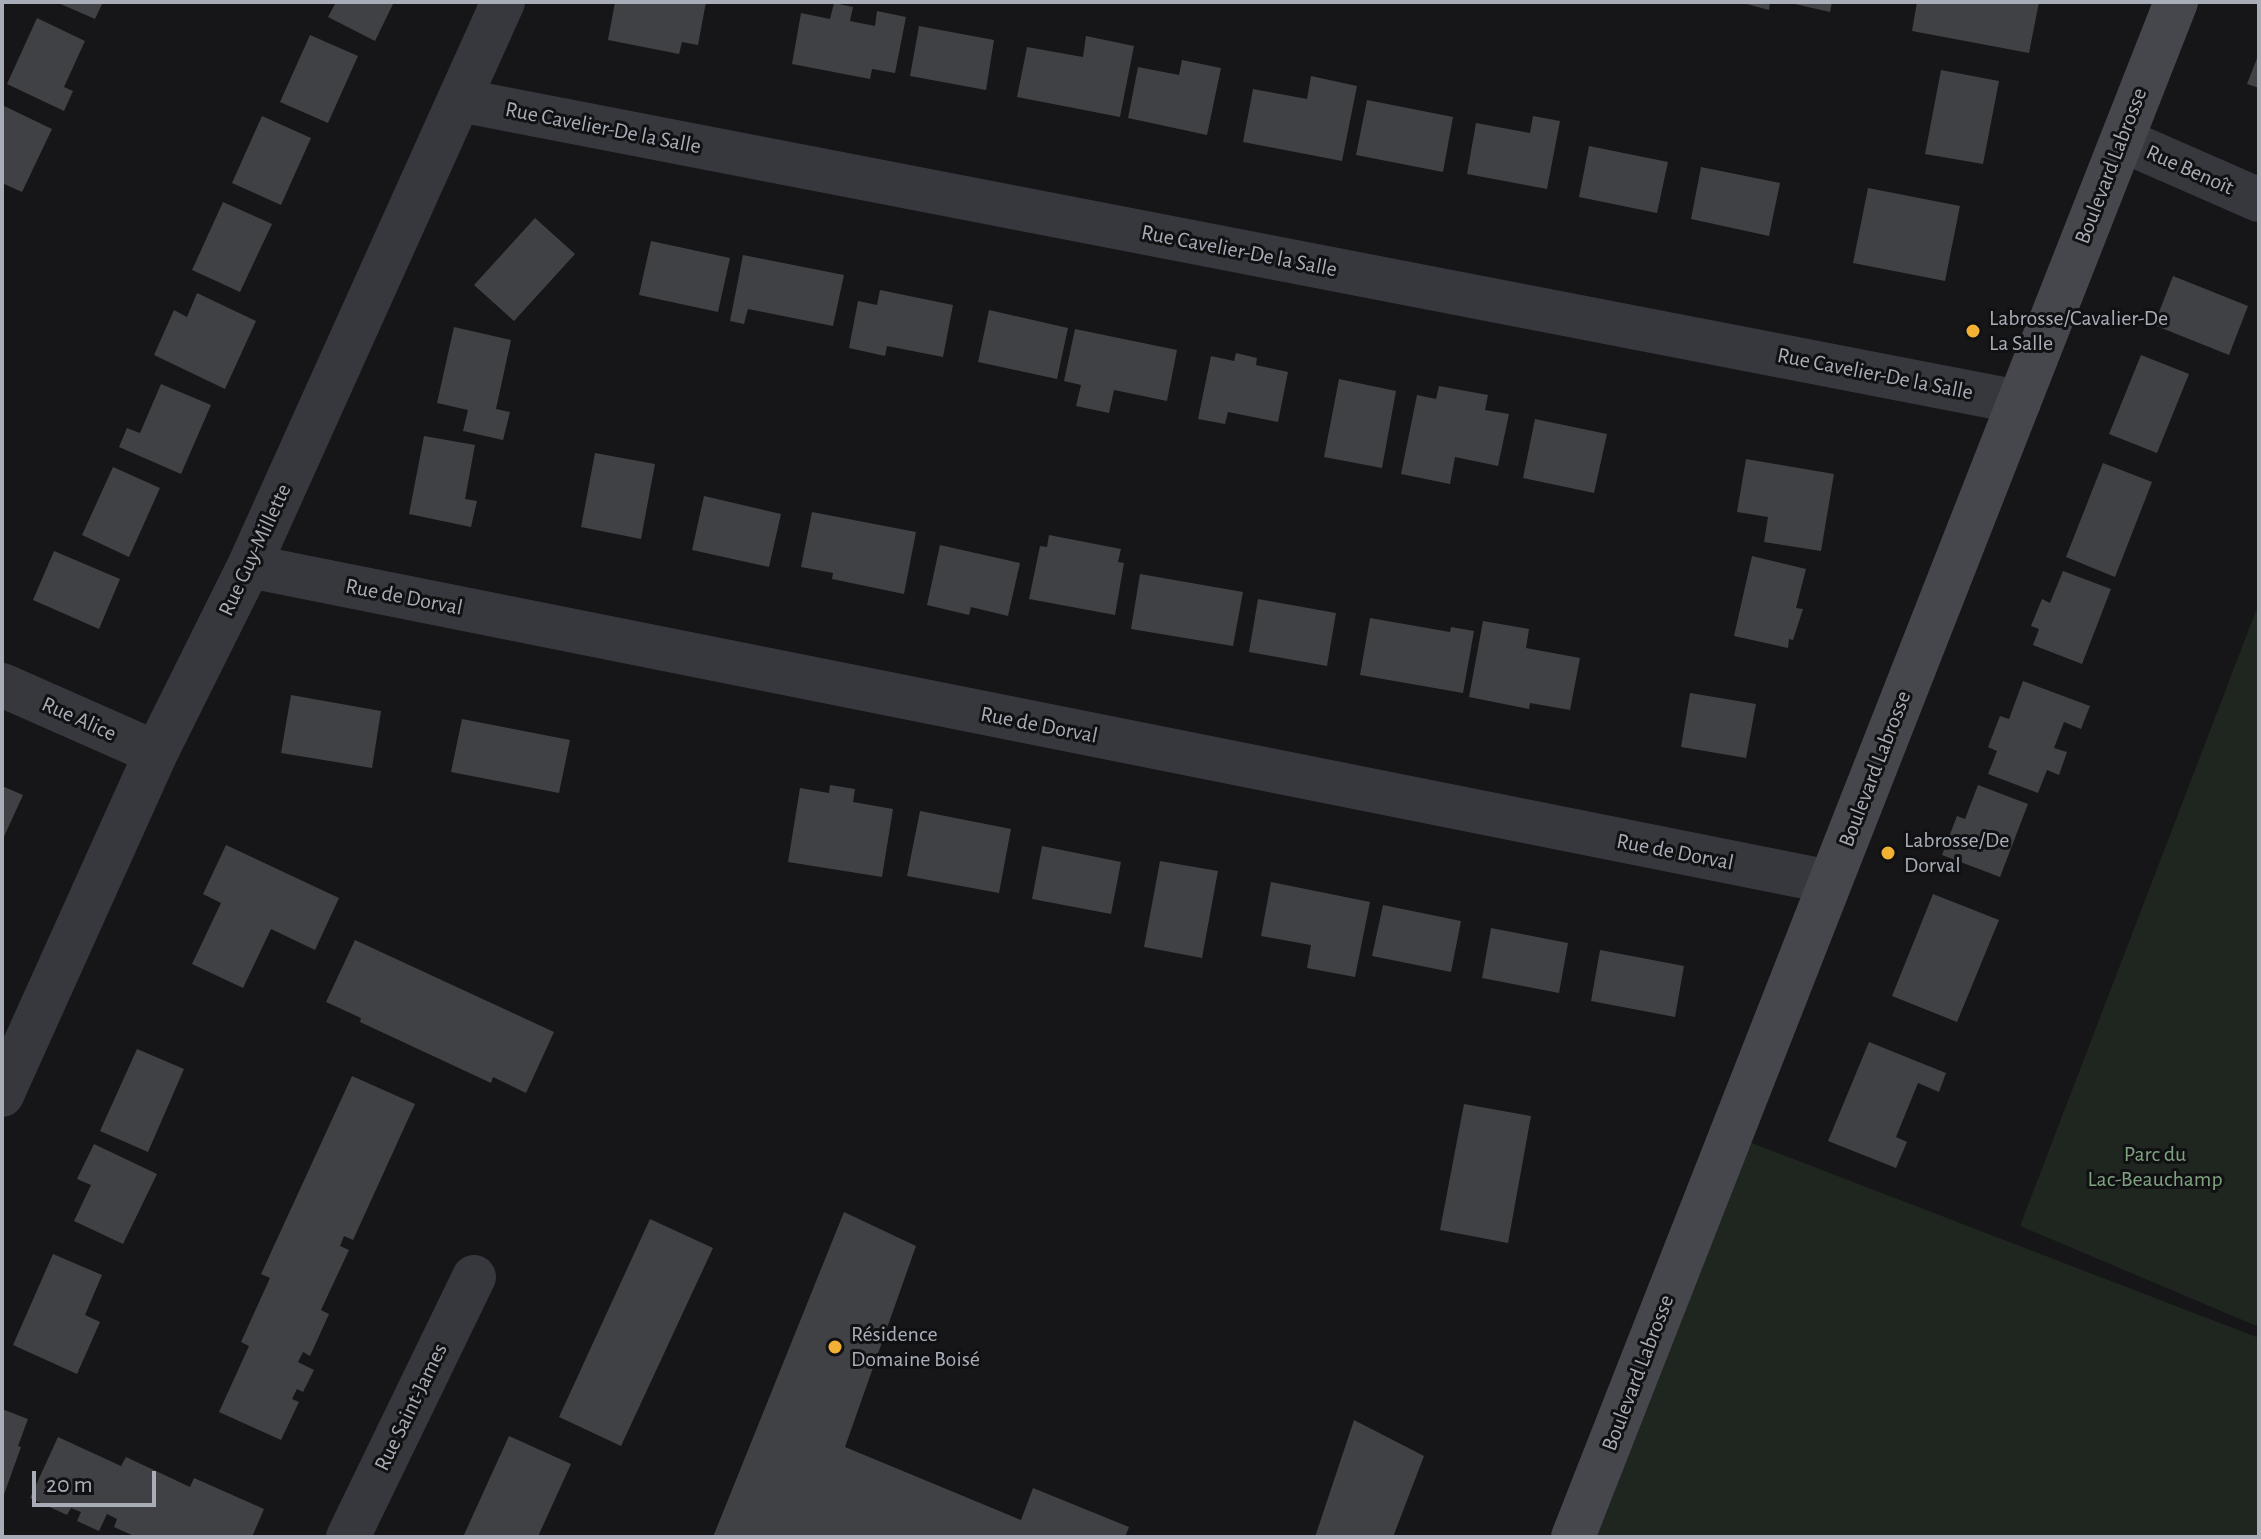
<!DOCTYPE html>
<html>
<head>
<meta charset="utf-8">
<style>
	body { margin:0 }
	#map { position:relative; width:2261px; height:1539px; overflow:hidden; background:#161618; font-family:"Alegreya Sans",sans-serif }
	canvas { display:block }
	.frame { position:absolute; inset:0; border:4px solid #a8adb8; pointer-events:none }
	.scale { position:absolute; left:32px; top:1471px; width:124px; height:36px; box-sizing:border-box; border:4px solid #a8adb8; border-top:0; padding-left:10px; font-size:24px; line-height:28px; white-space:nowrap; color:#a8adb8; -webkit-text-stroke:6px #111113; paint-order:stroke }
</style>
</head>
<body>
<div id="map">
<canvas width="2261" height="1539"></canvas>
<div class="frame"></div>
<div class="scale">20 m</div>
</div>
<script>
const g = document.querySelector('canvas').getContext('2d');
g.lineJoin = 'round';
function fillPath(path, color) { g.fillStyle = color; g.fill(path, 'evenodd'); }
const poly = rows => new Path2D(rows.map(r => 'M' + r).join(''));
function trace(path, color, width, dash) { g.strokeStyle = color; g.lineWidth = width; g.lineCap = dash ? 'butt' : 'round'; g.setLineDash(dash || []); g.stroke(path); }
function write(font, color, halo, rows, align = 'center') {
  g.font = font + ' "Alegreya Sans",sans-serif'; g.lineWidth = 6; g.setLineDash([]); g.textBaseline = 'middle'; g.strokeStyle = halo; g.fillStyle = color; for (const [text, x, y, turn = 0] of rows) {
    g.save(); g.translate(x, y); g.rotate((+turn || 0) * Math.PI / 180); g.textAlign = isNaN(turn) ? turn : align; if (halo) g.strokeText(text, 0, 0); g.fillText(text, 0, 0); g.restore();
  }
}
const green = poly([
	[2259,603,2259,1327,2020,1226],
	[1731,1135,2259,1338,2259,1537,1573,1537]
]);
const building = poly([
	[56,2,103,2,95,19],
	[336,2,394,2,375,41,328,17],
	[615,2,706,2,698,45,682,42,679,54,608,40],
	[1739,2,1770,2,1769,10],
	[1786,2,1832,2,1830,12],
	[1917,2,2039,2,2029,53,1912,31],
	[834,3,853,7,850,21,875,26,877,11,906,17,895,73,872,69,870,79,792,64,801,13,830,19],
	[37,18,85,41,64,87,73,91,64,111,7,84],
	[919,26,994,40,986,90,910,76],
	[310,35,358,56,328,123,280,102],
	[1086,36,1134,46,1120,117,1017,97,1027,47,1083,57],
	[2259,53,2259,88,2247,84],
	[1182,60,1221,68,1207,135,1128,118,1138,67,1179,75],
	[1941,70,1999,81,1983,164,1925,154],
	[1311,76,1357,86,1342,161,1243,142,1253,89,1307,99],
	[1367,100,1453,117,1443,172,1356,155],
	[2,105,52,129,22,192,2,183],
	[262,116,311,138,281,205,232,183],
	[1533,116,1560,121,1547,189,1467,174,1476,123,1530,133],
	[1589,146,1668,162,1657,213,1579,197],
	[1701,167,1780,183,1769,236,1691,219],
	[1868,188,1960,206,1945,281,1853,263],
	[223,202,272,224,240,292,192,270],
	[535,218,575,254,514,321,474,285],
	[651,241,730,258,718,312,639,295],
	[743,255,844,275,833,326,748,309,744,324,730,321],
	[2173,276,2248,306,2229,355,2154,325],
	[880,290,953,305,943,357,887,346,885,356,849,348,858,301,877,305],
	[197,293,256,321,225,389,154,355,174,310,187,317],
	[989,310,1068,328,1057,379,978,362],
	[454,327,511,340,496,409,510,412,503,440,463,431,468,410,437,403],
	[1075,329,1177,350,1167,401,1114,390,1109,413,1076,406,1081,385,1064,381],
	[1236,353,1257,358,1256,365,1288,372,1278,422,1228,412,1225,424,1198,419,1211,356,1234,361],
	[2141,355,2189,374,2157,453,2109,434],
	[1339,379,1396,391,1382,468,1324,457],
	[161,384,211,405,181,474,119,447,127,428,140,433],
	[1439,386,1488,395,1485,410,1509,414,1498,466,1455,457,1450,484,1401,474,1417,395,1436,399],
	[1535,419,1607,434,1594,493,1523,478],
	[424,436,475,445,465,499,477,501,471,527,409,514],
	[595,453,655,464,641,539,581,527],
	[1746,459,1834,474,1821,551,1764,542,1768,517,1737,512],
	[2103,463,2152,482,2115,577,2066,557],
	[113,467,160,488,129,557,82,535],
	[704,496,781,514,769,567,692,550],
	[812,512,916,532,904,594,832,579,833,573,801,567],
	[1049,535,1121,549,1118,562,1124,563,1115,615,1029,599,1040,546,1047,547],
	[940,545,1020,563,1008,616,971,607,969,615,927,605],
	[54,551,120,579,99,629,33,600],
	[1752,556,1806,569,1796,608,1803,609,1793,640,1789,639,1788,648,1734,636],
	[2063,571,2111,589,2082,664,2033,645,2039,629,2031,626,2042,599,2050,603],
	[1140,574,1243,592,1233,646,1131,629],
	[1258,599,1336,613,1327,666,1249,652],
	[1370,618,1450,632,1451,627,1474,631,1463,693,1360,675],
	[1483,621,1529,629,1526,648,1580,658,1570,710,1530,703,1529,709,1469,697],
	[2023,681,2090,706,2081,729,2064,722,2054,748,2067,752,2059,775,2047,770,2038,793,1988,774,1997,751,1988,747,2000,716,2009,719],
	[1690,693,1756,704,1746,758,1681,747],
	[291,695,381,711,372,768,281,753],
	[462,719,570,740,559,793,451,772],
	[830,785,855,789,853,802,893,809,882,877,788,862,800,788,829,793],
	[1978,785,2028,804,2000,877,1942,855,1957,816,1965,819],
	[2,786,23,795,2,841],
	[920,811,1011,829,999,893,907,876],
	[226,845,339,898,315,950,271,929,243,988,192,964,221,903,203,894],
	[1042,846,1121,862,1111,914,1032,899],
	[1160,861,1218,871,1202,958,1144,947],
	[1271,882,1370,902,1355,977,1307,968,1311,945,1261,936],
	[1933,894,1999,920,1957,1022,1892,996],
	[1383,905,1461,921,1451,972,1372,956],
	[1491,928,1568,943,1559,993,1482,978],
	[355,940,554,1032,526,1093,493,1077,491,1083,360,1022,361,1018,326,1002],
	[1600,950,1684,966,1675,1017,1591,1001],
	[1869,1042,1946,1073,1939,1092,1918,1083,1896,1137,1907,1142,1896,1168,1828,1141],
	[137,1049,184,1069,148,1152,100,1131],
	[352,1076,415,1104,353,1240,344,1236,340,1246,349,1250,321,1310,329,1314,310,1356,303,1352,298,1362,314,1370,303,1392,297,1389,292,1399,299,1402,281,1440,219,1412,249,1346,241,1342,270,1278,261,1274],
	[1464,1104,1531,1116,1508,1243,1440,1230],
	[94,1144,157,1174,123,1244,74,1221,91,1185,77,1179],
	[844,1212,916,1246,845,1447,1021,1520,1033,1488,1129,1527,1125,1537,713,1537],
	[650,1219,713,1248,621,1446,559,1417],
	[53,1254,102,1275,85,1315,100,1322,77,1374,13,1345],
	[2,1409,28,1419,18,1446,21,1447,2,1500],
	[1354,1420,1424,1456,1393,1537,1315,1537],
	[509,1436,571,1464,540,1532,538,1537,463,1537],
	[58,1437,121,1466,126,1457,190,1487,194,1478,264,1509,252,1537,136,1537,114,1527,117,1519,107,1514,99,1531,77,1521,81,1512,71,1508,67,1515,30,1498]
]);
const minor = poly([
	[459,100,2019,402],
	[2122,140,2259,200],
	[249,566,1830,882],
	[2,685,156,753],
	[2,1095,156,753,249,566,503,2],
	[348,1537,474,1277]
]);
const secondary = poly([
	[1573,1537,2176,2]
]);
const markers = [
	[1973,331,8,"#f2b134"],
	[1888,853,8,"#f2b134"],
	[835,1347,8,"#f2b134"]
];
const streetNames = [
	["Rue Cavelier-De la Salle",603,128,11],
	["Boulevard Labrosse",2111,166,-69],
	["Rue Benoît",2190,170,24],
	["Rue Cavelier-De la Salle",1239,251,11],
	["Rue Cavelier-De la Salle",1875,374,11],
	["Rue Guy-Millette",255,550,-65],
	["Rue de Dorval",404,597,11],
	["Rue Alice",79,719,24],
	["Rue de Dorval",1039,725,11],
	["Boulevard Labrosse",1875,769,-69],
	["Rue de Dorval",1675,852,11],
	["Boulevard Labrosse",1638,1373,-69],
	["Rue Saint-James",411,1407,-64]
];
const poiNames = [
	["Labrosse/Cavalier-De",1989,318],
	["La Salle",1989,343],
	["Labrosse/De",1904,840],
	["Dorval",1904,865],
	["Résidence",851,1334],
	["Domaine Boisé",851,1359]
];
const parkNames = [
	["Parc du",2155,1154],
	["Lac-Beauchamp",2155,1179]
];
fillPath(green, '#1e261f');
fillPath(building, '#404145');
trace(minor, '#37383d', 44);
trace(secondary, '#45474d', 44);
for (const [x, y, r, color] of markers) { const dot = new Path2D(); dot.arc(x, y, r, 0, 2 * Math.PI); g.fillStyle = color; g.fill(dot); trace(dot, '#111113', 3); }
write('22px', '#a8adb8', '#111113', streetNames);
write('22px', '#a8adb8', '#111113', poiNames, 'left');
write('22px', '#7fa381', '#111113', parkNames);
</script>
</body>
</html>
